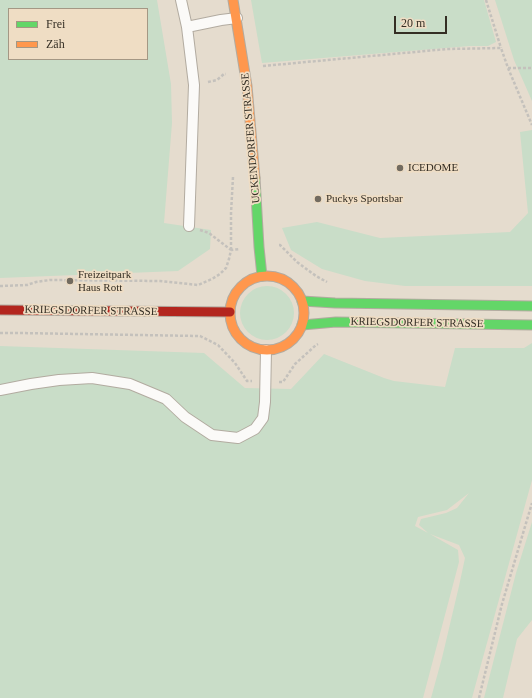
<!DOCTYPE html>
<html>
<head>
<meta charset="utf-8">
<style>
	body { margin:0 }
	#map { position:relative; width:532px; height:698px; overflow:hidden; background:#e5dcce; font-family:"Times New Roman",serif }
	canvas { display:block }
	.legend { position:absolute; left:8px; top:8px; width:140px; height:52px; box-sizing:border-box; background:#efddc4; border:1px solid #a49784; margin:0; padding:5px 7px; list-style:none; font-size:12px; color:#342e24 }
	.legend li { display:flex; align-items:center; gap:8px; height:20px }
	.legend b { width:20px; border:1px solid #a49784 }
	.scale { position:absolute; left:394px; top:16px; width:53px; height:18px; box-sizing:border-box; border:2px solid #342e24; border-top:0; padding-left:5px; font-size:12px; line-height:14px; white-space:nowrap; color:#342e24; -webkit-text-stroke:3px #efddc4; paint-order:stroke }
</style>
</head>
<body>
<div id="map">
<canvas width="532" height="698"></canvas>
<ul class="legend">
<li><b style="height:5px;background:#63d668"></b>Frei</li>
<li><b style="height:5px;background:#ff974d"></b>Zäh</li>
</ul>
<div class="scale">20 m</div>
</div>
<script>
const g = document.querySelector('canvas').getContext('2d');
g.lineJoin = 'round';
function fillPath(path, color) { g.fillStyle = color; g.fill(path, 'evenodd'); }
const poly = rows => new Path2D(rows.map(r => 'M' + r).join(''));
function trace(path, color, width, dash) { g.strokeStyle = color; g.lineWidth = width; g.lineCap = dash ? 'butt' : 'round'; g.setLineDash(dash || []); g.stroke(path); }
function write(font, color, halo, rows, align = 'center') {
  g.font = font + ' "Times New Roman",serif'; g.lineWidth = 3.5; g.setLineDash([]); g.textBaseline = 'middle'; g.strokeStyle = halo; g.fillStyle = color; for (const [text, x, y, turn = 0] of rows) {
    g.save(); g.translate(x, y); g.rotate((+turn || 0) * Math.PI / 180); g.textAlign = isNaN(turn) ? turn : align; if (halo) g.strokeText(text, 0, 0); g.fillText(text, 0, 0); g.restore();
  }
}
const green = poly([
	[0,0,157,0,171,84,172,123,164,223,211,230,210,249,178,271,0,278],
	[9,9,147,9,147,59,9,59],
	[251,0,484,0,496,42,488,46,470,46,262,63],
	[495,0,532,0,532,101,514,60],
	[532,130,532,286,405,286,365,281,322,269,291,250,282,228,317,222,380,238,510,232,528,213,520,132],
	'240 313a27 27 0 1 1 54 0a27 27 0 1 1-54 0Z',
	[532,343,532,480,482,661,472,698,431,698,442,658,459,586,465,558,459,545,430,534,458,550,459,562,423,698,0,698,0,346,204,353,245,388,291,389,324,354,384,378,394,381,445,387,455,348,524,348],
	[469,493,457,508,446,513,421,519,419,525,428,533,415,526,418,517,447,510],
	[532,522,532,620,517,639,503,698,484,698,516,573]
]);
const path = poly([
	[486,0,501,48],
	[263,66,447,49,501,48,508,68,532,125],
	[508,68,532,68],
	[208,82,217,80,224,74,226,74],
	[200,230,209,233,231,250],
	[279,245,280,245,297,262,316,276,327,282],
	[231,250,231,213,233,177],
	[0,286,27,285,36,282,50,280,160,281,198,285,212,279,220,274,226,268,229,259,231,250,240,249],
	[0,333,19,333,200,336,218,345,235,363,247,381,252,381],
	[279,382,283,382,295,364,316,345,318,344],
	[479,698,502,604,532,503]
]);
const lane = poly([
	[181,0,187,27,194,85,189,226],
	[187,27,221,20,237,18],
	[0,390,31,384,59,380,92,378,130,384,166,399,185,417,212,435,238,438,255,429,263,418,265,402,266,350]
]);
const fast = poly([
	[255,178,259,247,262,276],
	[302,301,335,303,532,306],
	[302,325,336,322,532,325]
]);
const slow = poly([
	[233,0,247,86,255,178],
	'230 313a37 37 0 1 1 74 0a37 37 0 1 1-74 0Z'
]);
const jam = poly([
	[0,310,230,312]
]);
const markers = [
	[400,168,4,"#726b60"],
	[318,199,4,"#726b60"],
	[70,281,4,"#726b60"]
];
const streetNames = [
	["UCKENDORFER STRASSE",251,138,-95],
	["KRIEGSDORFER STRASSE",91,311,1],
	["KRIEGSDORFER STRASSE",417,323,1]
];
const poiNames = [
	["ICEDOME",408,168],
	["Puckys Sportsbar",326,199],
	["Freizeitpark",78,275],
	["Haus Rott",78,288]
];
fillPath(green, '#c9ddc8');
trace(lane, '#b2aba0', 12);
trace(fast, '#b2aba0', 11);
trace(slow, '#b2aba0', 11);
trace(jam, '#b2aba0', 11);
trace(path, '#c4c1bc', 2.5, [3, 2]);
trace(lane, '#fbfaf8', 10);
trace(fast, '#63d668', 9);
trace(slow, '#ff974d', 9);
trace(jam, '#b3261e', 9);
for (const [x, y, r, color] of markers) { const dot = new Path2D(); dot.arc(x, y, r, 0, 2 * Math.PI); g.fillStyle = color; g.fill(dot); trace(dot, '#efddc4', 1.5); }
write('11px', '#342e24', '#efddc4', streetNames);
write('11px', '#342e24', '#efddc4', poiNames, 'left');
</script>
</body>
</html>
